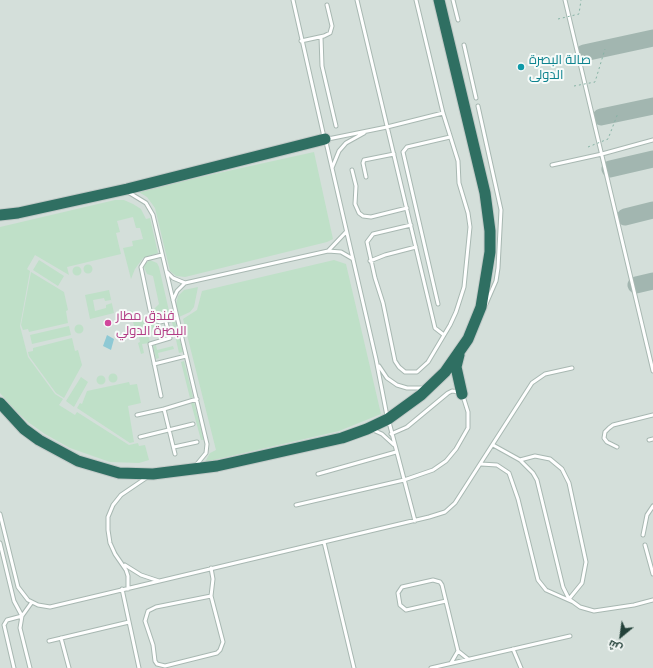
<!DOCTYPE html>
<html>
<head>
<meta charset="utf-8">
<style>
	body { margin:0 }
	#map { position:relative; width:653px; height:668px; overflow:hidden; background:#e6efeb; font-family:"Space Grotesk",Cairo,sans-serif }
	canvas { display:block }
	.north { position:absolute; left:601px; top:616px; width:40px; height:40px; -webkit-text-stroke:3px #f7fbf9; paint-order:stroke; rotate:209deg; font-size:11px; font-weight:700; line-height:16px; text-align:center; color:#24423a }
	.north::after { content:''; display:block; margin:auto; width:14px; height:18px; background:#24423a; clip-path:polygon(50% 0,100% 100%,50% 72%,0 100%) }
</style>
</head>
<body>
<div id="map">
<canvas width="653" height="668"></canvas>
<div class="north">ش</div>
</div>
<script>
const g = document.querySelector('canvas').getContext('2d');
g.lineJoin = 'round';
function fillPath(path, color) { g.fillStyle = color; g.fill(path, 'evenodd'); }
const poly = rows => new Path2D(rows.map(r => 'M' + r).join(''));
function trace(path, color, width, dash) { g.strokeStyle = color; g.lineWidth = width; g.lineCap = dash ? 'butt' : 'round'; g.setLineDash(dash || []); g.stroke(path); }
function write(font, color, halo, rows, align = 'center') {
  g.font = font + ' "Space Grotesk",Cairo,sans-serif'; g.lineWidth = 4; g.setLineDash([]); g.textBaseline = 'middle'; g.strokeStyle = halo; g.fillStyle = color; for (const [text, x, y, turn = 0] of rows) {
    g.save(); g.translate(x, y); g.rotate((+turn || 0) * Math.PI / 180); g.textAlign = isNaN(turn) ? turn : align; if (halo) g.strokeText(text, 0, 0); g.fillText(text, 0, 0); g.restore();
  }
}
const built = poly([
	[0,0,653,0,653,668,0,668]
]);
const green = poly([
	[314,152,333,239,327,242,185,277,176,276,170,271,155,208,147,197,137,191],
	[115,200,124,200,133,204,141,209,146,219,150,218,158,253,143,258,135,269,131,279,123,248,133,246,132,241,143,239,140,228,136,228,133,217,117,221,120,232,116,233,121,254,67,267,69,275,35,255,27,269,30,271,20,326,28,357,55,394,63,399,59,405,75,415,77,412,129,445,138,443,139,446,145,445,149,460,139,463,110,462,70,448,45,434,28,422,15,410,0,393,0,227],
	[39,260,64,276,58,286,33,270],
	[150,260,157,263,159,267,169,311,168,315,164,319,159,319,154,314,154,309,159,304,153,276,147,274,144,267,146,263],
	[334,260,346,264,381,414,339,431,205,462,210,453,216,450,183,319,197,310,202,291],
	'83.5 269a4.5 4.5 0 1 1 9 0a4.5 4.5 0 1 1-9 0Z',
	'72.5 271a4.5 4.5 0 1 1 9 0a4.5 4.5 0 1 1-9 0Z',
	[31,272,64,292,68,310,66,311,68,323,29,332,28,329,23,330,21,325],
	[198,287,194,307,190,312,179,317,176,305,178,296,184,290],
	[109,290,114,313,90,319,85,295],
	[104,298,105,301,111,300,112,303,106,305,106,308,95,311,93,300],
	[130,310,166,329,167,335,163,336,162,330,148,333,150,343,142,344,144,353,141,354,138,343,140,342,138,332,136,333],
	[175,321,183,352,179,353,172,322],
	'74.5 329a4.5 4.5 0 1 1 9 0a4.5 4.5 0 1 1-9 0Z',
	[69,326,71,335,32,344,30,335],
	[72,338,75,351,78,350,82,365,64,398,56,393,29,356,28,352,33,351,33,348],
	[156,345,157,350,173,346,174,349,158,353,159,358,156,359,153,346],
	[184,361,193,397,190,398,181,362],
	'108.5 378a4.5 4.5 0 1 1 9 0a4.5 4.5 0 1 1-9 0Z',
	'96.5 380a4.5 4.5 0 1 1 9 0a4.5 4.5 0 1 1-9 0Z',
	[81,377,88,382,74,407,66,401],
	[129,382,130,385,137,384,141,403,128,406,134,442,130,443,77,408,80,403,82,404,87,391],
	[194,402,204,440,201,440,191,403]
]);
const water = poly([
	[107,335,114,339,111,350,103,346]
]);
const taxiway = poly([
	[584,53,653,38],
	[601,117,653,106],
	[610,169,653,159],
	[625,217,653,210],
	[636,285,653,281]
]);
const lane = poly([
	[293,0,324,137],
	[357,0,435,328,444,335],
	[453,0,458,20],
	[565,0,653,371],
	[321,37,322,66,336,126],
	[301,41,324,36,330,33,332,26,327,5],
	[464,45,476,98],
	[478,106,501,210,498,268,496,281,486,304],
	[328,139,387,127,443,113],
	[326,142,376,359,387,416],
	[552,165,602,154,653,140],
	[332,168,339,151,346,143,364,133],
	[352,170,356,186,355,204,359,213,363,216,371,217,407,208],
	[366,177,363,163,364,160,394,154],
	[128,192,146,203,153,215,207,444,206,453,197,464],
	[411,225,373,234,367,242,375,278,383,303,395,361,399,367,405,372,417,372,428,362,450,325,456,312,464,287,470,227,468,213,459,183,458,161,443,113,416,0],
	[328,251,346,232],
	[162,255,146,259,141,267,151,315,154,320,160,322,177,318],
	[370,261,385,255,416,247],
	[167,272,173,278,185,283],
	[173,300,177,291,185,283,328,251,341,252,353,259],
	[438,304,403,152,407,147,450,137],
	[154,364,186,356],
	[379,366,387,378,397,385,407,388,422,388],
	[161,396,150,344,170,338,166,322],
	[164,409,197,399],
	[137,415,164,409,175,454],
	[389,422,415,521],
	[373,430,382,434,394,445],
	[391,434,407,427,448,393,452,391,459,392],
	[140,437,193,424],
	[649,440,653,439],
	[493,445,520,460,533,473,537,480,563,587,569,599,580,607,594,611,634,605,653,600],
	[174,447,197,442],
	[617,447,607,442,604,438,605,432,609,428,613,425,653,415],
	[520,460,535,456,550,459,562,469,569,483,586,562,582,583,569,599],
	[481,464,497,465,509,473,518,499,538,580,546,590,573,602],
	[318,474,396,452],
	[296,505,404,480,433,470,446,461,456,449,468,428,468,412,463,396],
	[0,514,18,587,28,600,38,605,50,607,429,517,445,512,455,503,532,383,545,374,572,368],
	[643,535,647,515,653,506],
	[324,542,354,668],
	[0,543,14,601,22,616,7,620,4,625,14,668],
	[645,545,653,574],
	[125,565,141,575,159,581],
	[211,568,213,579,211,596,223,642,220,650,217,653,165,666,157,664,155,661,153,645,145,621,148,611,156,607,211,596],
	[122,589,139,668],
	[128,589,128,576,126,570,115,554,110,543,108,530,108,517,113,505,121,495,146,478],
	[446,601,406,610,400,605,398,593,402,587,433,580,440,582,442,585,458,651,468,659],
	[61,638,69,668],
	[49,641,129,622],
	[513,649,521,668],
	[451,663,458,651],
	[30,668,20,628,22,616,32,602],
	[431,668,570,636]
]);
const highway = poly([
	[0,215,18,213,127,189,325,139],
	[459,355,456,367,462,394],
	[0,403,24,429,39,440,78,461,119,473,153,474,217,466,342,438,367,429,388,419,421,395,445,372,468,339,481,307,490,252,490,231,485,193,439,0]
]);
const pathBridge = poly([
	[558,19,579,14,581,0],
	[574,86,595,82,605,49],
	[588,147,608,139,618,113]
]);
const markers = [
	[521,67,4,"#0f9aa8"],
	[108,323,4,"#d1479c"]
];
const cultureNames = [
	["صالة البصرة",529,60],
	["الدولى",529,75]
];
const hotelNames = [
	["فندق مطار",116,316],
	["البصرة الدولي",116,331]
];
fillPath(built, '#d4dfda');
fillPath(green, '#bfe0c8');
fillPath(water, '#8ec9d4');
trace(taxiway, '#a2b6b0', 17);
trace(lane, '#a8b8b2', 5);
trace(highway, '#c2cac8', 13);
trace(lane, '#fff', 3);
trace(highway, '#2f6f62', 11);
trace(pathBridge, '#86b3a5', 1, [2, 3]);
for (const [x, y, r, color] of markers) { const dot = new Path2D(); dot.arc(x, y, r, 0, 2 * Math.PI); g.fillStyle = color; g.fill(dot); trace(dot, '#f7fbf9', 1.5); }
write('13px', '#0d838f', '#f7fbf9', cultureNames, 'left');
write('13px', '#b23c85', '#f7fbf9', hotelNames, 'left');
</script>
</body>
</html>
